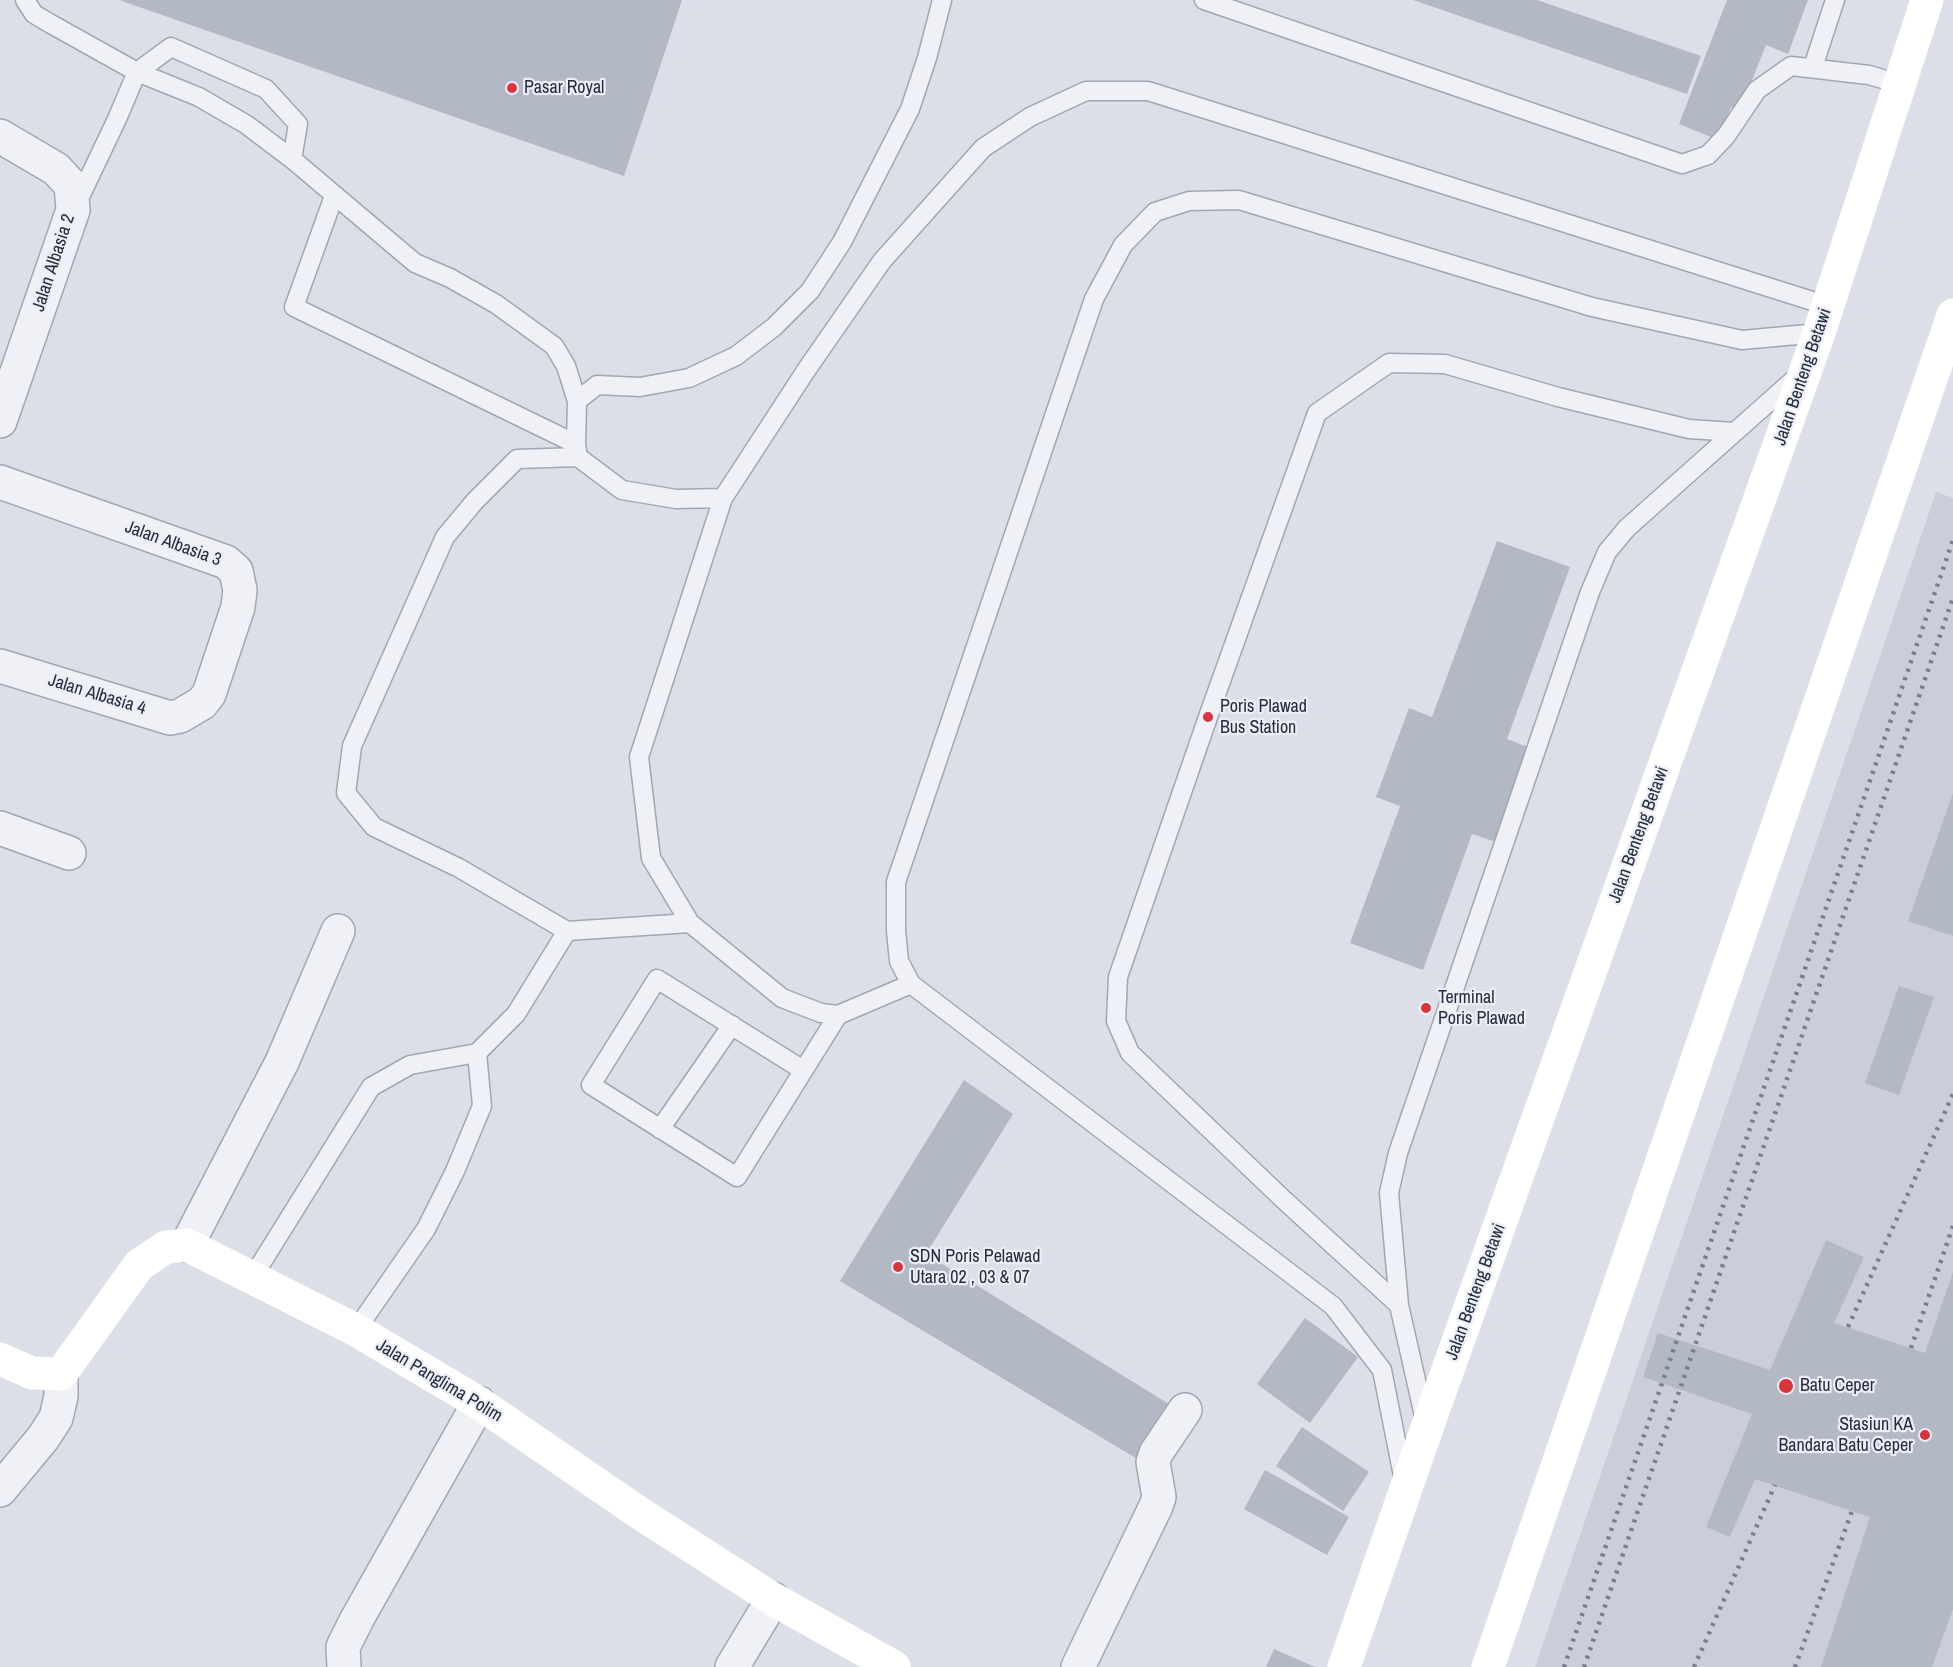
<!DOCTYPE html>
<html>
<head>
<meta charset="utf-8">
<style>
	body { margin:0 }
	canvas { display:block; background:#dcdfe8 }
</style>
</head>
<body>
<canvas width="1953" height="1667"></canvas>
<script>
const g = document.querySelector('canvas').getContext('2d');
g.lineJoin = 'round';
function fillPath(path, color) { g.fillStyle = color; g.fill(path, 'evenodd'); }
const poly = rows => new Path2D(rows.map(r => 'M' + r).join(''));
function trace(path, color, width, dash) { g.strokeStyle = color; g.lineWidth = width; g.lineCap = dash ? 'butt' : 'round'; g.setLineDash(dash || []); g.stroke(path); }
function write(font, color, halo, rows, align = 'center') {
  g.font = font + ' "Archivo Narrow",sans-serif'; g.lineWidth = 4.5; g.setLineDash([]); g.textBaseline = 'middle'; g.strokeStyle = halo; g.fillStyle = color; for (const [text, x, y, turn = 0] of rows) {
    g.save(); g.translate(x, y); g.rotate((+turn || 0) * Math.PI / 180); g.textAlign = isNaN(turn) ? turn : align; if (halo) g.strokeText(text, 0, 0); g.fillText(text, 0, 0); g.restore();
  }
}
const built = poly([
	[1936,492,1953,498,1953,1667,1535,1667]
]);
const building = poly([
	[119,0,682,0,624,176],
	[1413,0,1537,0,1701,56,1687,94],
	[1727,0,1808,0,1788,54,1766,45,1740,111,1731,107,1718,140,1679,124],
	[1497,541,1570,567,1507,739,1530,748,1496,842,1472,834,1423,970,1350,943,1400,806,1376,797,1409,708,1432,717],
	[1953,793,1953,936,1908,921],
	[1899,986,1934,997,1899,1095,1865,1083],
	[964,1080,1013,1114,926,1254,1177,1409,1144,1463,840,1281],
	[1826,1240,1864,1257,1834,1323,1925,1353,1953,1272,1953,1609,1932,1667,1821,1667,1870,1517,1755,1479,1730,1537,1706,1527,1752,1414,1643,1377,1658,1333,1770,1370],
	[1305,1318,1358,1357,1310,1423,1257,1384],
	[1302,1427,1369,1472,1343,1511,1276,1466],
	[1265,1470,1349,1517,1327,1555,1244,1509],
	[1274,1649,1315,1667,1266,1667]
]);
const lane = poly([
	[25,0,34,14,51,24,137,72,199,97,247,125,292,159,415,263,450,278,496,304,554,346,566,366,577,401,576,444,578,457],
	[1204,0,1682,164,1708,155,1726,136,1757,90,1791,66,1869,75,1900,84],
	[1813,67,1835,0],
	[334,196,294,307,576,444],
	[77,203,117,119,137,72,171,47,266,89,298,124,292,159],
	[577,401,597,385,640,387,689,378,736,356,774,327,810,291,842,242,910,109,927,58,942,0],
	[567,931,459,868,374,827,346,793,352,746,445,537,475,501,517,459,578,457,622,490,676,499,723,498],
	[911,984,838,1015,821,1013,782,998,690,923,651,858,639,757,723,498,807,369,882,261,983,148,1030,117,1086,91,1148,91,1828,306],
	[803,1070,657,979,591,1085,737,1177,838,1015],
	[660,1129,732,1025],
	[252,1278,371,1087,410,1065,477,1053],
	[1399,1305,1284,1200,1130,1053,1116,1021,1118,977,1208,717,1317,413,1389,363,1445,364,1558,397,1689,429,1734,432],
	[356,1330,426,1229,455,1171,482,1106,477,1053,516,1014,567,931,690,923],
	[1425,1420,1399,1305,1389,1193,1398,1153,1590,592,1607,552,1627,528,1799,375],
	[1404,1481,1382,1370,1333,1306,911,984,899,961,896,931,896,882,1094,299,1123,245,1155,212,1189,201,1239,200,1592,307,1742,340,1819,333]
]);
const street = poly([
	[0,136,56,169,71,185,73,210,0,421],
	[0,482,226,562,236,571,240,590,238,607,209,694,202,703,180,716,170,718,0,666],
	[0,828,69,853],
	[187,1245,282,1062,338,931],
	[0,1490,43,1438,56,1418,61,1396,61,1374],
	[344,1667,343,1647,357,1619,479,1403],
	[732,1667,773,1599],
	[1078,1667,1156,1506,1159,1497,1153,1462,1156,1453,1185,1410]
]);
const secondary = poly([
	[0,1359,32,1373,61,1374,139,1265,166,1247,187,1245,356,1330,479,1403,638,1512,773,1599,894,1667],
	[1344,1667,1427,1428,1819,333,1927,0],
	[1488,1667,1953,315]
]);
const rail = poly([
	[1848,1327,1953,1094],
	[1911,1348,1953,1226],
	[1564,1667,1953,540],
	[1584,1667,1953,598],
	[1694,1667,1775,1485],
	[1795,1667,1852,1511]
]);
const markers = [
	[512,88,6,"#d9343e"],
	[1208,717,6,"#d9343e"],
	[1426,1008,6,"#d9343e"],
	[898,1267,6,"#d9343e"],
	[1786,1386,8,"#d9343e"],
	[1925,1435,6,"#d9343e"]
];
const poiNames = [
	["Pasar Royal",524,88],
	["Poris Plawad",1220,707],
	["Bus Station",1220,728],
	["Terminal",1438,998],
	["Poris Plawad",1438,1019],
	["SDN Poris Pelawad",910,1257],
	["Utara 02 , 03 & 07",910,1278],
	["Batu Ceper",1800,1386],
	["Stasiun KA",1913,1425,"right"],
	["Bandara Batu Ceper",1913,1446,"right"]
];
const streetNames = [
	["Jalan Albasia 2",54,263,-72],
	["Jalan Benteng Betawi",1803,377,-71],
	["Jalan Albasia 3",173,544,20],
	["Jalan Albasia 4",97,695,17],
	["Jalan Benteng Betawi",1639,835,-70],
	["Jalan Benteng Betawi",1476,1292,-70],
	["Jalan Panglima Polim",439,1381,31]
];
fillPath(built, '#caceda');
fillPath(building, '#b3b8c5');
trace(lane, '#a1a6b2', 21);
trace(street, '#a1a6b2', 36);
trace(lane, '#eff1f6', 18);
trace(street, '#eff1f6', 33);
trace(secondary, '#fff', 33);
trace(rail, '#747d92', 4.5, [3, 6]);
for (const [x, y, r, color] of markers) { const dot = new Path2D(); dot.arc(x, y, r, 0, 2 * Math.PI); g.fillStyle = color; g.fill(dot); trace(dot, '#ebeef5', 2); }
write('18px', '#242c3f', '#ebeef5', poiNames, 'left');
write('18px', '#242c3f', '#ebeef5', streetNames);
</script>
</body>
</html>
